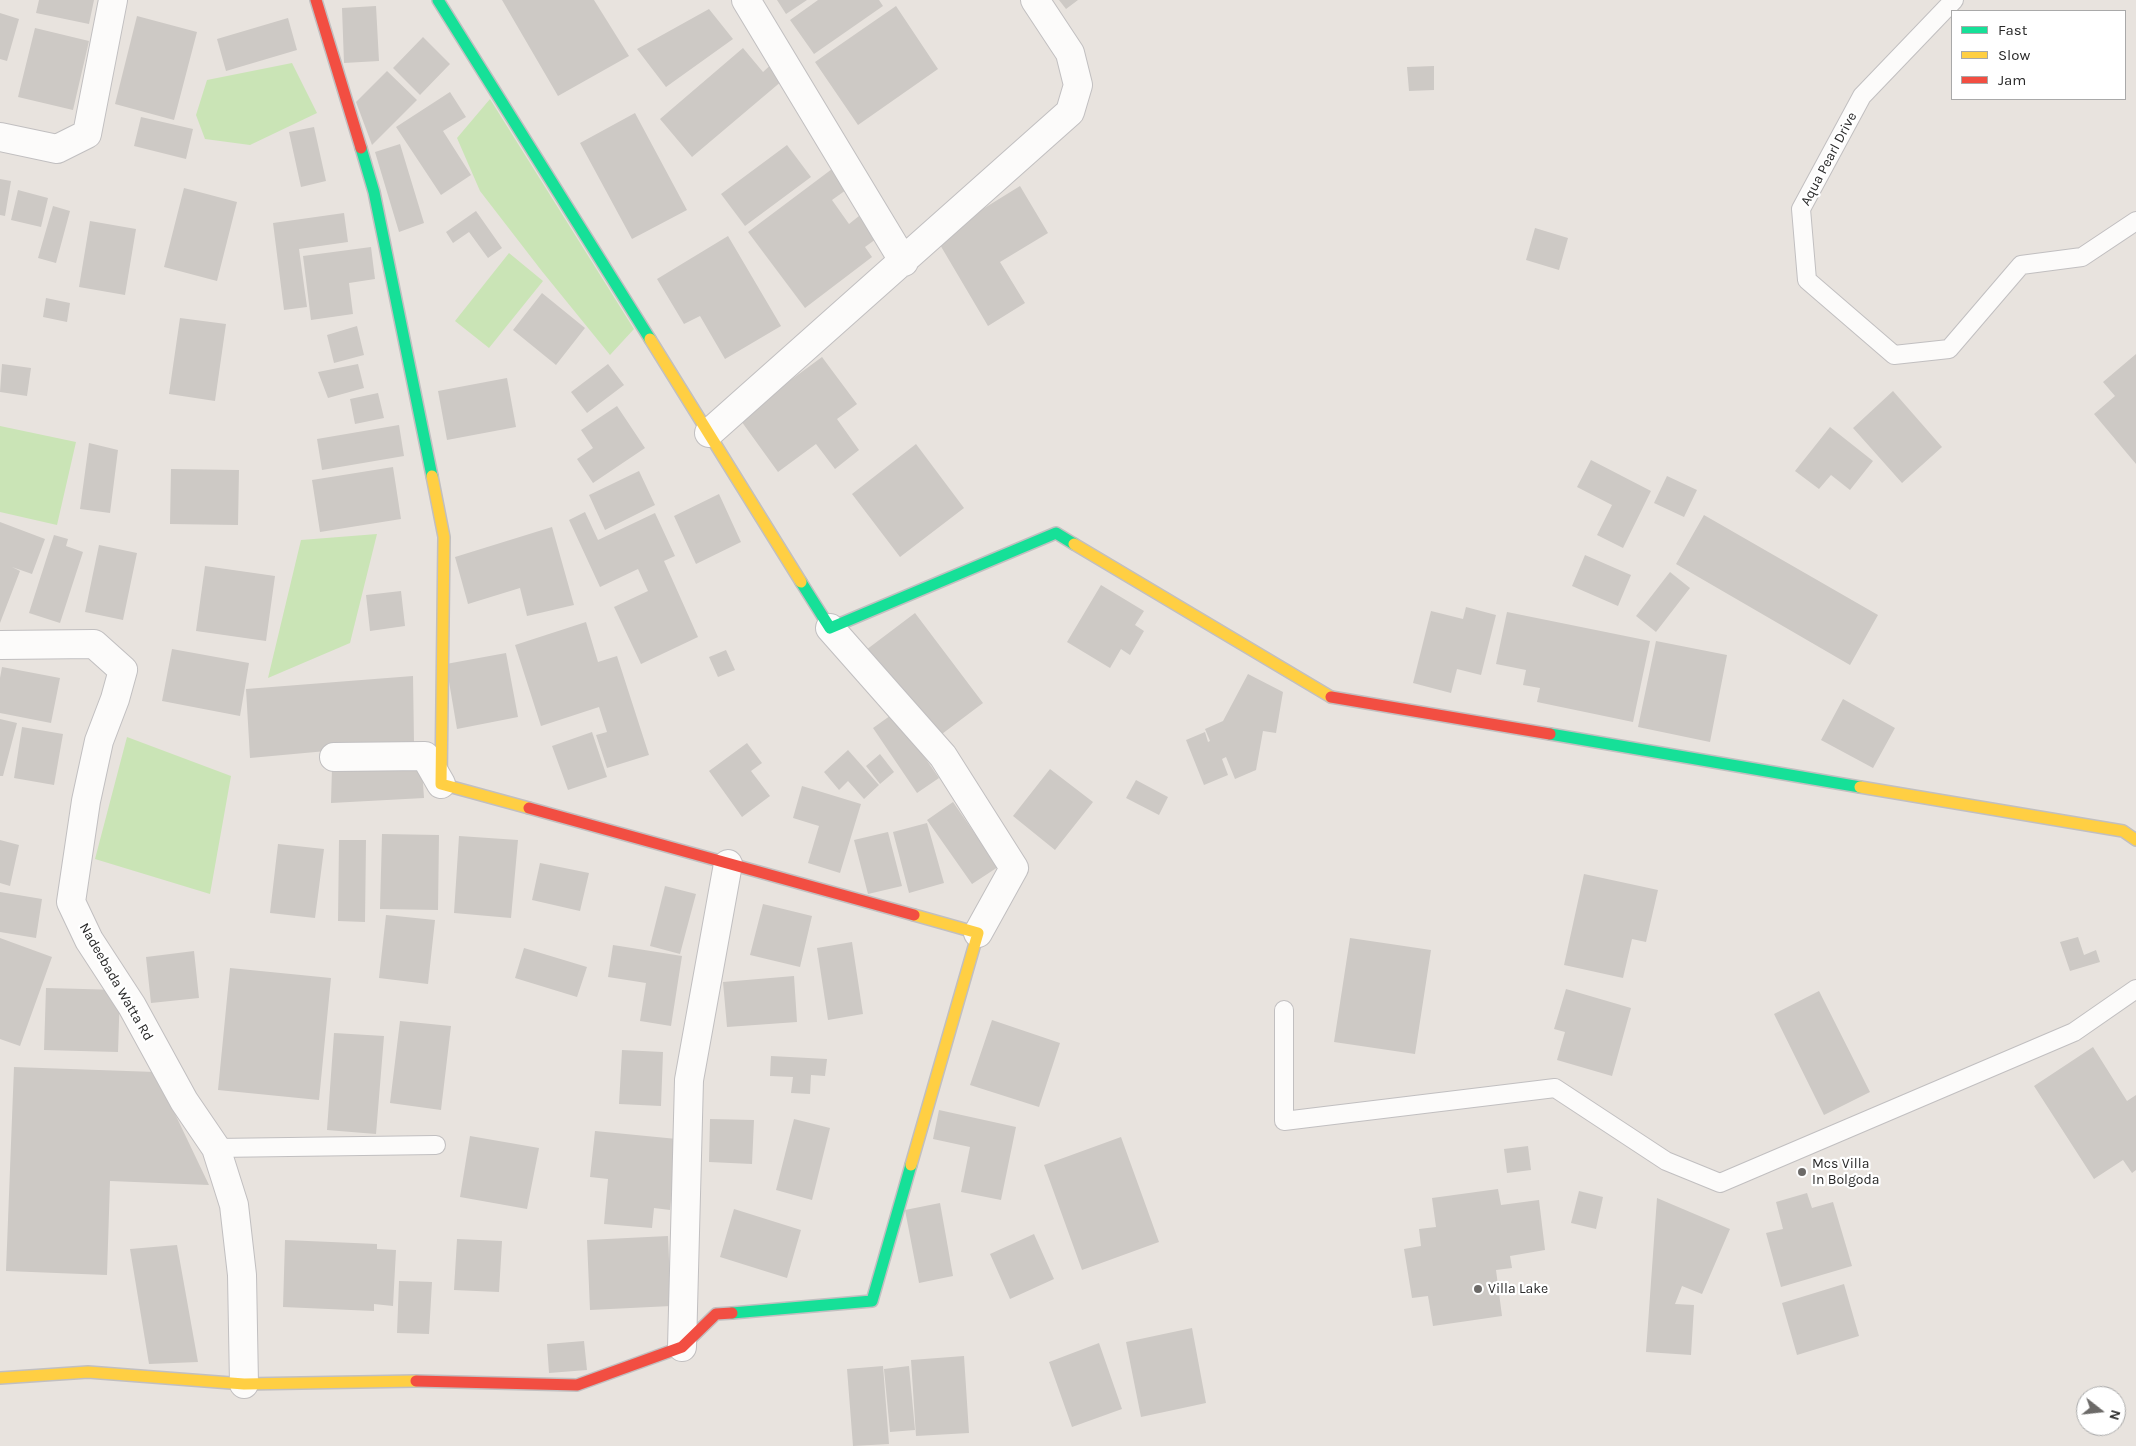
<!DOCTYPE html>
<html>
<head>
<meta charset="utf-8">
<style>
	body { margin:0 }
	#map { position:relative; width:2136px; height:1446px; overflow:hidden; background:#e8e3de; font-family:Karla,sans-serif }
	canvas { display:block }
	.legend { position:absolute; left:1951px; top:10px; width:175px; height:90px; box-sizing:border-box; background:#fff; border:1px solid #a9a9a9; margin:0; padding:6px 9px; list-style:none; font-size:15px; color:#292929 }
	.legend li { display:flex; align-items:center; gap:10px; height:25px }
	.legend b { width:25px; border:1px solid #a9a9a9 }
	.north { position:absolute; left:2076px; top:1386px; width:50px; height:50px; box-sizing:border-box; background:#fff; border:1px solid #a9a9a9; border-radius:50%; rotate:106deg; font-size:14px; font-weight:700; line-height:20px; text-align:center; color:#292929 }
	.north::after { content:''; display:block; margin:auto; width:18px; height:22px; background:#6c6a68; clip-path:polygon(50% 0,100% 100%,50% 72%,0 100%) }
</style>
</head>
<body>
<div id="map">
<canvas width="2136" height="1446"></canvas>
<ul class="legend">
<li><b style="height:6px;background:#16e098"></b>Fast</li>
<li><b style="height:6px;background:#ffcf43"></b>Slow</li>
<li><b style="height:6px;background:#f24e42"></b>Jam</li>
</ul>
<div class="north">N</div>
</div>
<script>
const g = document.querySelector('canvas').getContext('2d');
g.lineJoin = 'round';
function fillPath(path, color) { g.fillStyle = color; g.fill(path, 'evenodd'); }
const poly = rows => new Path2D(rows.map(r => 'M' + r).join(''));
function trace(path, color, width, dash) { g.strokeStyle = color; g.lineWidth = width; g.lineCap = dash ? 'butt' : 'round'; g.setLineDash(dash || []); g.stroke(path); }
function write(font, color, halo, rows, align = 'center') {
  g.font = font + ' Karla,sans-serif'; g.lineWidth = 4.5; g.setLineDash([]); g.textBaseline = 'middle'; g.strokeStyle = halo; g.fillStyle = color; for (const [text, x, y, turn = 0] of rows) {
    g.save(); g.translate(x, y); g.rotate((+turn || 0) * Math.PI / 180); g.textAlign = isNaN(turn) ? turn : align; if (halo) g.strokeText(text, 0, 0); g.fillText(text, 0, 0); g.restore();
  }
}
const green = poly([
	[292,63,317,113,250,145,205,139,196,115,207,80],
	[490,99,634,329,610,355,541,270,480,191,457,138],
	[509,253,543,281,489,348,455,321],
	[0,426,76,442,57,525,0,512],
	[377,534,350,643,268,678,301,540],
	[127,737,231,776,210,894,95,859]
]);
const building = poly([
	[39,0,94,0,89,24,36,13],
	[502,0,594,0,629,56,558,96],
	[777,0,807,0,786,14],
	[818,0,879,0,883,6,814,54,790,20],
	[1059,0,1078,0,1066,9],
	[376,6,379,61,344,63,342,8],
	[896,6,938,69,858,125,815,62],
	[709,9,733,39,666,87,637,49],
	[0,13,19,19,7,61,0,59],
	[137,16,197,32,174,120,115,104],
	[288,18,297,50,226,71,217,39],
	[35,28,89,41,73,110,18,97],
	[423,37,450,64,420,95,393,68],
	[743,48,763,72,776,60,789,75,692,157,660,119],
	[1434,66,1434,90,1409,91,1407,67],
	[387,71,417,100,372,145,356,102],
	[450,92,466,117,443,131,471,175,441,195,396,127],
	[635,113,687,210,632,239,580,143],
	[141,117,193,129,186,159,134,146],
	[314,127,326,181,301,187,289,132],
	[400,144,424,223,399,232,375,152],
	[787,145,811,177,745,226,721,194],
	[832,169,846,190,832,200,849,224,859,216,876,239,865,247,872,257,805,308,748,232],
	[0,179,11,181,5,216,0,215],
	[1020,186,1048,233,1000,262,1025,303,988,326,936,238],
	[184,188,237,202,217,281,164,267],
	[18,190,48,198,41,227,11,220],
	[53,206,70,211,56,263,38,258],
	[476,211,502,248,488,258,469,232,453,243,446,232],
	[344,213,348,242,299,249,307,307,284,310,273,223],
	[90,221,136,229,125,295,79,287],
	[1535,228,1568,238,1559,270,1526,260],
	[728,236,781,326,725,359,700,316,684,324,657,279],
	[371,247,375,279,349,283,353,314,311,320,303,256],
	[542,293,585,328,556,365,513,330],
	[46,298,70,303,67,322,43,317],
	[180,318,226,324,215,401,169,394],
	[357,326,364,355,334,363,327,335],
	[2136,354,2136,464,2094,414,2115,396,2103,382],
	[822,357,857,404,837,419,859,450,835,469,816,444,778,472,739,418],
	[2,364,31,368,27,396,0,392],
	[358,364,364,388,328,398,318,372],
	[608,364,624,385,587,413,571,392],
	[507,378,516,427,447,440,438,391],
	[1893,391,1942,447,1902,483,1853,428],
	[378,393,384,418,355,424,350,399],
	[617,406,645,448,593,483,577,459,593,448,581,430],
	[399,425,404,456,322,470,317,439],
	[1830,427,1873,461,1850,490,1831,475,1819,489,1795,471],
	[89,443,118,450,110,513,80,509],
	[916,444,964,508,900,557,852,494],
	[1591,460,1651,491,1623,548,1597,535,1612,505,1577,487],
	[393,467,401,519,320,532,312,480],
	[171,469,239,470,238,525,170,524],
	[639,471,655,505,605,530,589,495],
	[1667,476,1697,490,1684,517,1654,503],
	[719,494,741,542,696,564,674,516],
	[585,512,598,540,655,513,675,556,664,561,698,637,641,664,614,607,648,591,638,569,600,587,569,520],
	[1704,515,1878,615,1850,665,1676,564],
	[0,522,45,539,32,574,12,567,20,571,0,623],
	[552,527,574,605,527,616,520,588,468,604,455,557],
	[54,535,68,539,66,546,83,552,60,623,29,613],
	[99,545,137,553,123,620,85,612],
	[1585,555,1631,575,1618,606,1572,586],
	[205,566,275,576,266,641,196,631],
	[1670,572,1690,588,1656,632,1636,616],
	[1101,585,1144,611,1135,625,1144,631,1130,655,1121,649,1110,668,1067,642],
	[401,591,405,626,370,631,366,595],
	[1466,607,1496,615,1481,675,1457,669,1451,693,1413,683,1431,611,1463,619],
	[1507,612,1650,641,1633,722,1537,702,1540,688,1523,685,1526,670,1496,664],
	[915,613,983,703,934,740,866,650],
	[586,622,598,662,617,656,649,755,607,768,596,735,607,732,599,707,541,726,515,645],
	[1656,641,1727,655,1710,742,1638,727],
	[172,649,249,663,240,716,162,701],
	[726,650,735,670,718,677,709,657],
	[506,653,518,717,457,729,446,664],
	[2,667,60,678,51,723,0,713,0,678],
	[1248,674,1283,692,1276,733,1263,731,1256,770,1235,779,1226,757,1222,759,1228,775,1204,785,1186,740,1205,732,1208,742,1210,741,1205,729,1223,721],
	[413,676,414,743,250,758,246,689],
	[1843,699,1895,728,1873,768,1821,740],
	[894,713,939,778,917,793,873,728],
	[0,719,17,723,3,776,0,776],
	[22,727,63,734,54,785,14,778],
	[592,732,607,777,568,790,552,746],
	[747,743,762,763,751,771,770,796,742,817,709,771],
	[848,750,879,785,864,799,848,781,839,790,824,772],
	[880,754,894,772,880,784,866,766],
	[332,768,422,769,424,798,331,803],
	[1050,769,1093,802,1055,850,1013,816],
	[1136,780,1168,797,1159,815,1126,798],
	[802,786,861,804,840,873,808,863,819,826,793,818],
	[953,802,998,867,972,884,927,820],
	[927,823,944,883,909,893,893,832],
	[888,832,902,886,868,894,854,840],
	[382,834,439,835,438,910,380,909],
	[459,836,518,840,511,918,454,913],
	[0,840,19,845,10,886,0,883],
	[339,840,366,840,365,922,338,921],
	[278,844,324,849,315,918,270,913],
	[540,863,589,873,580,911,532,900],
	[1584,874,1658,890,1646,942,1632,939,1623,978,1564,965],
	[665,886,696,894,680,954,650,946],
	[0,892,42,899,36,938,0,932],
	[763,904,812,916,800,967,750,955],
	[386,915,435,920,428,984,379,978],
	[2078,937,2084,955,2096,950,2100,962,2070,971,2060,942],
	[0,938,52,957,20,1046,0,1039],
	[1350,938,1431,950,1415,1054,1334,1042],
	[852,942,863,1014,828,1020,817,948],
	[613,945,682,956,671,1026,640,1021,646,983,608,977],
	[524,948,587,967,577,997,515,978],
	[194,951,199,998,151,1003,146,957],
	[230,968,331,978,319,1100,218,1090],
	[794,976,797,1022,727,1027,723,982],
	[46,988,120,990,118,1052,44,1050],
	[1566,989,1631,1008,1612,1076,1557,1060,1565,1032,1554,1029],
	[1819,991,1870,1092,1824,1115,1774,1014],
	[992,1020,1060,1043,1039,1107,970,1085],
	[400,1021,451,1026,441,1110,390,1103],
	[334,1033,384,1036,376,1134,327,1130],
	[2093,1047,2127,1101,2136,1095,2136,1170,2132,1173,2123,1160,2094,1179,2034,1086],
	[622,1050,663,1052,661,1106,619,1104],
	[771,1056,827,1059,825,1076,811,1075,810,1094,791,1093,793,1077,770,1076],
	[14,1067,155,1072,209,1185,110,1181,107,1275,6,1271],
	[939,1110,1016,1127,1001,1200,961,1192,970,1147,933,1139],
	[710,1119,754,1120,752,1164,709,1162],
	[794,1119,830,1128,812,1200,776,1190],
	[595,1131,677,1139,670,1210,654,1208,652,1228,604,1224,608,1179,590,1177],
	[470,1136,539,1148,527,1209,460,1197],
	[1121,1137,1159,1242,1082,1270,1044,1165],
	[1528,1146,1531,1170,1507,1173,1504,1149],
	[1498,1189,1501,1205,1539,1200,1545,1250,1510,1256,1512,1268,1496,1270,1502,1316,1433,1326,1428,1296,1412,1298,1404,1249,1421,1246,1419,1229,1436,1227,1432,1198],
	[1579,1191,1603,1197,1596,1229,1571,1223],
	[1807,1193,1812,1208,1833,1202,1852,1266,1781,1287,1766,1233,1783,1229,1776,1202],
	[1657,1198,1730,1229,1702,1294,1682,1286,1675,1304,1694,1305,1691,1355,1646,1352],
	[940,1203,953,1276,919,1283,905,1210],
	[734,1209,801,1230,787,1278,720,1257],
	[1034,1234,1054,1279,1010,1299,990,1254],
	[668,1236,671,1306,590,1310,587,1240],
	[457,1239,502,1241,499,1292,454,1290],
	[285,1240,377,1244,377,1249,396,1250,393,1306,374,1304,374,1311,283,1307],
	[177,1245,198,1362,149,1364,130,1249],
	[399,1281,432,1282,429,1334,397,1333],
	[1844,1284,1859,1336,1797,1355,1782,1303],
	[1192,1328,1206,1403,1141,1417,1126,1342],
	[584,1341,587,1370,549,1373,547,1344],
	[1099,1343,1122,1409,1072,1427,1049,1362],
	[964,1356,969,1433,916,1436,911,1360],
	[883,1366,889,1444,853,1446,847,1369],
	[909,1366,915,1430,890,1432,884,1369]
]);
const lane = poly([
	[1954,0,1862,96,1801,209,1807,280,1894,355,1949,349,2021,265,2082,257,2136,221],
	[1284,1010,1284,1121,1555,1088,1666,1161,1720,1183,2074,1032,2136,989],
	[216,1148,436,1145]
]);
const street = poly([
	[746,0,904,262],
	[0,137,57,149,87,134,113,0],
	[709,433,1070,112,1078,85,1070,53,1035,0],
	[830,628,943,756,1014,868,978,933],
	[0,645,94,644,123,670,115,699,99,741,86,801,71,902,89,940,132,1006,184,1101,216,1148,234,1205,242,1275,244,1384],
	[334,757,425,756,441,784],
	[682,1347,689,1080,728,864]
]);
const fast = poly([
	[438,0,650,339],
	[361,148,374,192,432,476],
	[801,582,830,628,1056,533,1074,544],
	[1550,734,1860,787],
	[732,1313,872,1301,911,1165]
]);
const slow = poly([
	[650,339,801,582],
	[432,476,444,537,441,784,529,808],
	[1074,544,1331,697],
	[1860,787,2123,831,2136,840],
	[911,1165,978,933,914,915],
	[0,1378,88,1372,244,1384,416,1381]
]);
const jam = poly([
	[316,0,361,148],
	[1331,697,1550,734],
	[529,808,914,915],
	[416,1381,577,1385,682,1347,716,1314,732,1313]
]);
const markers = [
	[1802,1172,5,"#6c6a68"],
	[1478,1289,5,"#6c6a68"]
];
const streetNames = [
	["Aqua Pearl Drive",1829,159,-62],
	["Nadeebada Watta Rd",116,982,60]
];
const poiNames = [
	["Mcs Villa",1812,1164],
	["In Bolgoda",1812,1180],
	["Villa Lake",1488,1289]
];
fillPath(green, '#cae4b6');
fillPath(building, '#cdc9c5');
trace(lane, '#c1bfc0', 20);
trace(street, '#c1bfc0', 30);
trace(fast, '#c1bfc0', 14);
trace(slow, '#c1bfc0', 14);
trace(jam, '#c1bfc0', 14);
trace(lane, '#fcfbfa', 18);
trace(street, '#fcfbfa', 28);
trace(fast, '#16e098', 11);
trace(slow, '#ffcf43', 11);
trace(jam, '#f24e42', 11);
for (const [x, y, r, color] of markers) { const dot = new Path2D(); dot.arc(x, y, r, 0, 2 * Math.PI); g.fillStyle = color; g.fill(dot); trace(dot, '#fff', 2); }
write('14px', '#292929', '#fff', streetNames);
write('14px', '#292929', '#fff', poiNames, 'left');
</script>
</body>
</html>
